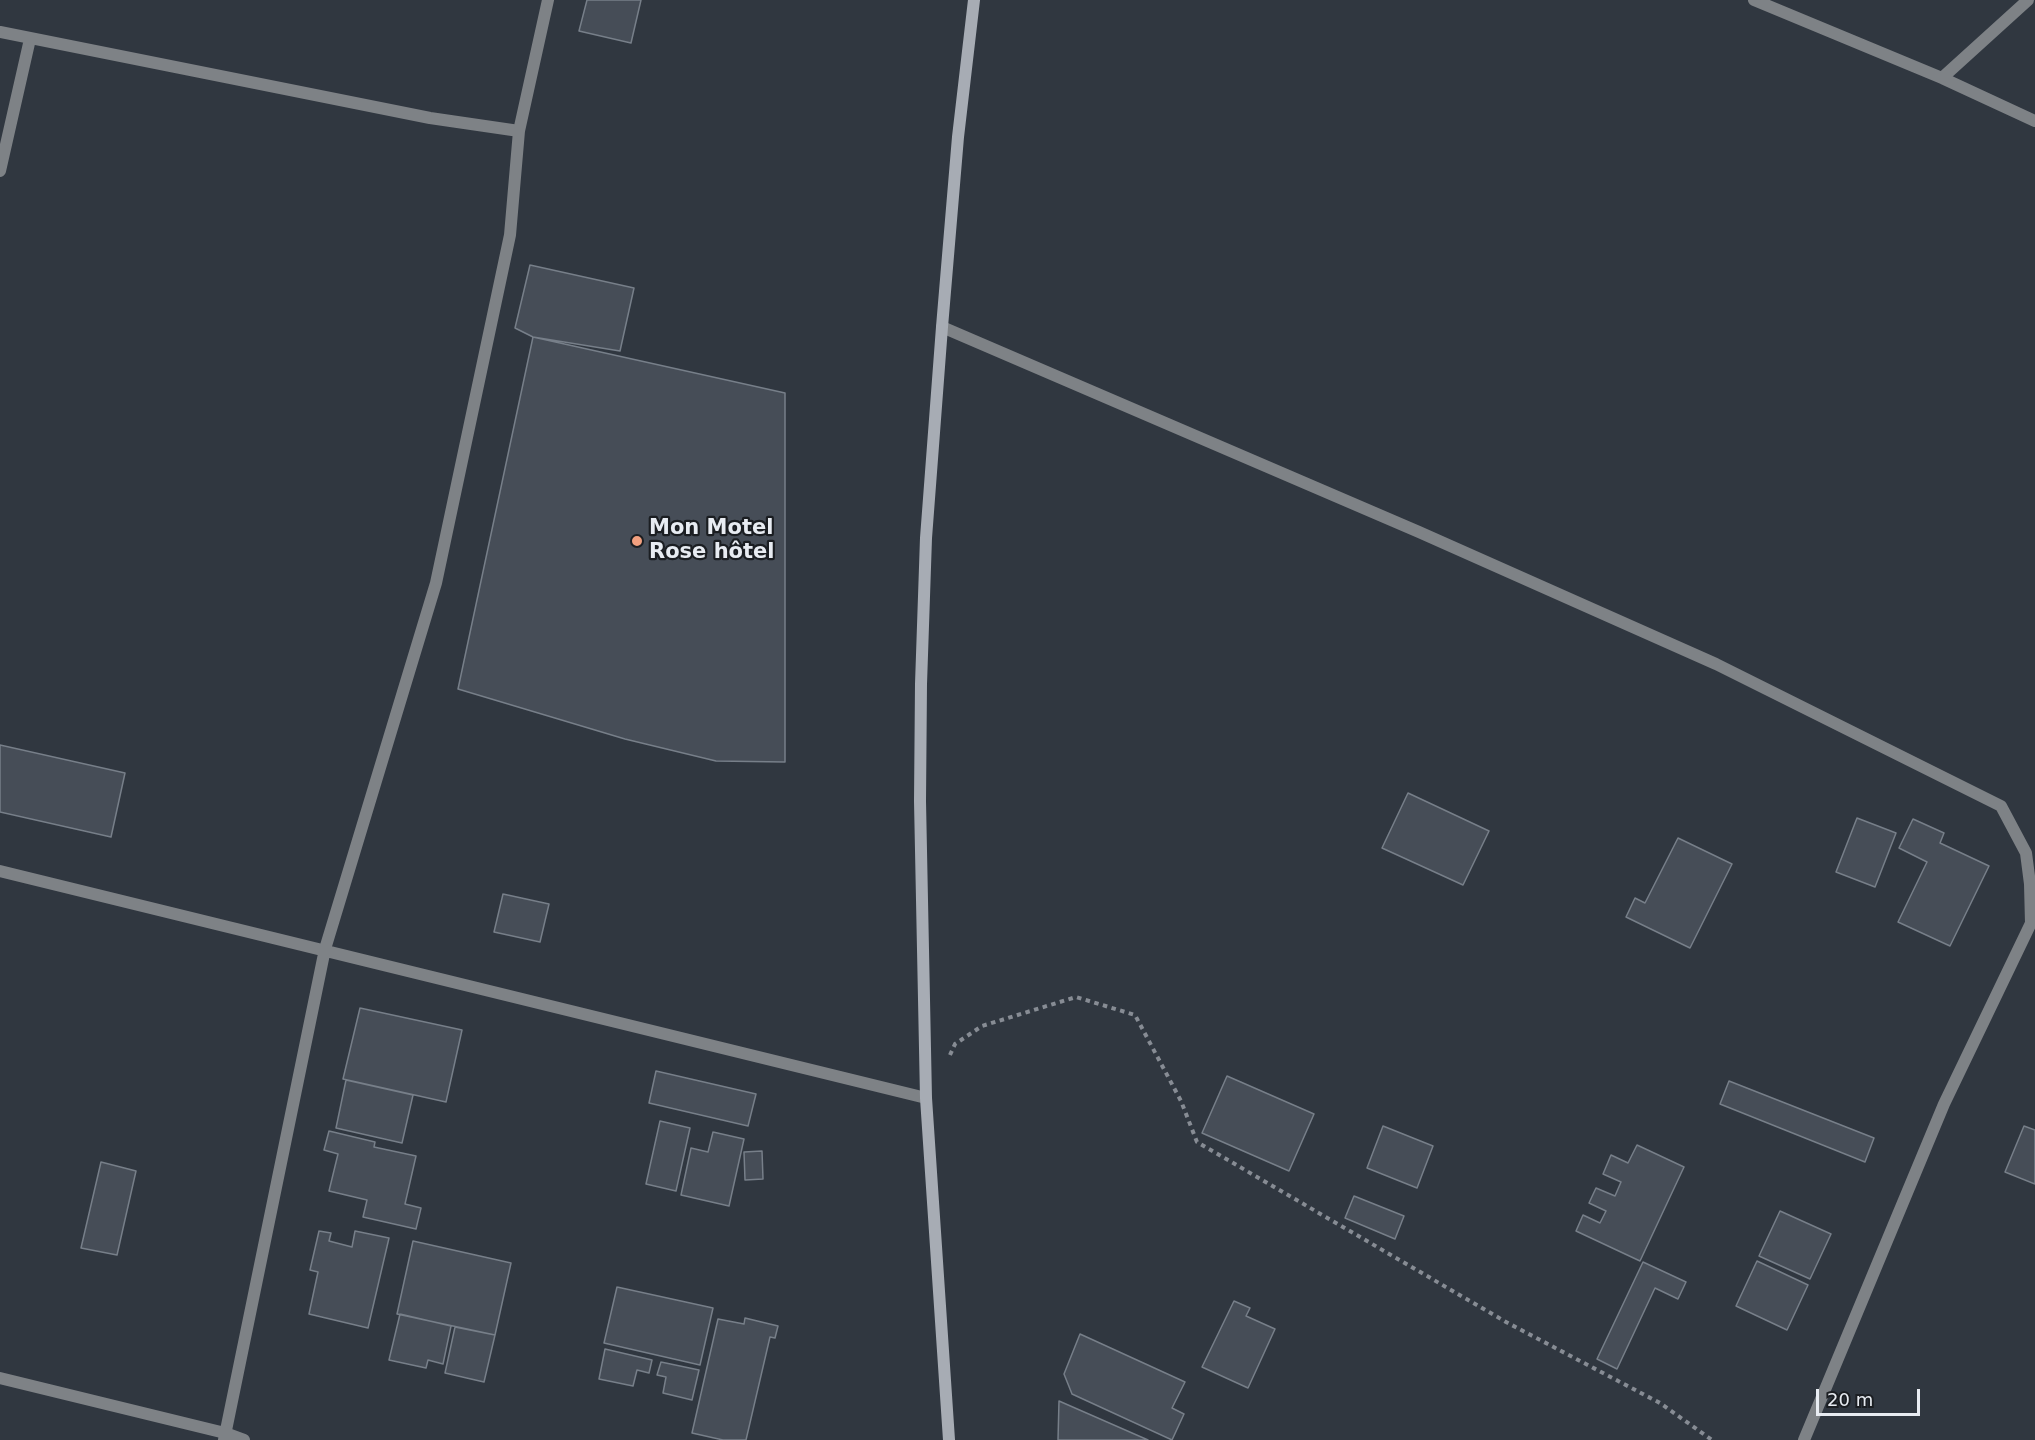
<!DOCTYPE html>
<html>
<head>
<meta charset="utf-8">
<style>
	body { margin:0 }
	#map { position:relative; width:2035px; height:1440px; overflow:hidden; background:#303740; font-family:"DejaVu Sans",sans-serif }
	canvas { display:block }
	.scale { position:absolute; left:1816px; top:1389px; width:104px; height:27px; box-sizing:border-box; border:3px solid #e8ecf2; border-top:0; padding-left:8px; font-size:18px; line-height:21px; white-space:nowrap; color:#e8ecf2; -webkit-text-stroke:4px #1b1e22; paint-order:stroke }
</style>
</head>
<body>
<div id="map">
<canvas width="2035" height="1440"></canvas>
<div class="scale">20 m</div>
</div>
<script>
const g = document.querySelector('canvas').getContext('2d');
g.lineJoin = 'round';
function fillPath(path, color) { g.fillStyle = color; g.fill(path, 'evenodd'); }
const poly = rows => new Path2D(rows.map(r => 'M' + r).join(''));
function trace(path, color, width, dash) { g.strokeStyle = color; g.lineWidth = width; g.lineCap = dash ? 'butt' : 'round'; g.setLineDash(dash || []); g.stroke(path); }
function write(font, color, halo, rows, align = 'center') {
  g.font = font + ' "DejaVu Sans",sans-serif'; g.lineWidth = 4.5; g.setLineDash([]); g.textBaseline = 'middle'; g.strokeStyle = halo; g.fillStyle = color; for (const [text, x, y, turn = 0] of rows) {
    g.save(); g.translate(x, y); g.rotate((+turn || 0) * Math.PI / 180); g.textAlign = isNaN(turn) ? turn : align; if (halo) g.strokeText(text, 0, 0); g.fillText(text, 0, 0); g.restore();
  }
}
const building = poly([
	[587,0,641,0,631,43,579,31,587,0],
	[530,265,634,288,620,351,533,337,515,328,530,265],
	[533,337,785,393,785,762,716,761,625,739,458,689,533,337],
	[0,745,125,773,111,837,0,812,0,745],
	[1408,793,1489,831,1463,885,1382,848,1408,793],
	[1857,818,1896,833,1875,887,1836,872,1857,818],
	[1913,819,1944,833,1940,843,1989,866,1950,946,1898,922,1927,862,1899,848,1913,819],
	[1678,838,1732,864,1690,948,1626,917,1635,898,1645,903,1678,838],
	[503,894,549,904,540,942,494,932,503,894],
	[360,1008,462,1030,446,1102,343,1079,360,1008],
	[656,1071,756,1094,748,1126,649,1103,656,1071],
	[1227,1076,1314,1114,1289,1171,1202,1133,1227,1076],
	[346,1080,413,1095,402,1143,336,1128,346,1080],
	[1729,1081,1874,1138,1865,1162,1720,1104,1729,1081],
	[660,1121,690,1128,676,1191,646,1184,660,1121],
	[1383,1126,1433,1146,1417,1188,1367,1168,1383,1126],
	[2024,1126,2035,1130,2035,1184,2005,1172,2024,1126],
	[329,1131,375,1142,374,1147,416,1156,405,1204,421,1208,416,1229,363,1217,367,1200,329,1191,338,1154,324,1150,329,1131],
	[713,1132,744,1139,729,1206,681,1195,691,1148,708,1152,713,1132],
	[1637,1145,1684,1167,1640,1261,1576,1231,1583,1215,1600,1223,1606,1211,1589,1203,1596,1188,1615,1196,1621,1182,1603,1174,1611,1155,1628,1163,1637,1145],
	[762,1151,763,1179,745,1180,744,1152,762,1151],
	[101,1162,136,1171,117,1255,81,1248,101,1162],
	[1354,1196,1404,1216,1395,1239,1345,1218,1354,1196],
	[1780,1211,1831,1234,1810,1279,1759,1256,1780,1211],
	[319,1231,331,1233,329,1241,352,1247,355,1231,389,1238,368,1328,309,1314,318,1272,310,1270,319,1231],
	[413,1241,511,1263,495,1335,397,1314,413,1241],
	[1757,1261,1808,1285,1787,1330,1736,1306,1757,1261],
	[1643,1262,1686,1282,1678,1299,1655,1288,1617,1369,1597,1359,1643,1262],
	[617,1287,713,1308,700,1365,604,1343,617,1287],
	[1234,1301,1250,1308,1246,1316,1275,1329,1248,1388,1202,1367,1234,1301],
	[400,1314,451,1326,443,1364,428,1360,426,1368,389,1360,400,1314],
	[745,1318,778,1326,775,1338,770,1337,746,1440,723,1440,692,1433,718,1319,744,1324,745,1318],
	[455,1327,495,1335,484,1382,445,1373,455,1327],
	[1080,1334,1185,1382,1172,1408,1184,1414,1172,1440,1072,1394,1064,1374,1080,1334],
	[605,1349,652,1360,649,1373,637,1370,633,1386,599,1379,605,1349],
	[661,1362,699,1370,692,1400,663,1393,666,1377,657,1375,661,1362],
	[1059,1401,1148,1440,1058,1440,1059,1401]
]);
const path = poly([
	[950,1055,955,1044,982,1026,1076,997,1135,1015,1181,1101,1197,1142,1506,1322,1660,1403,1712,1440]
]);
const minor = poly([
	[1754,0,1942,78,2035,121],
	[0,32,430,118,519,131],
	[1942,78,2028,0],
	[0,171,30,39],
	[942,327,1419,532,1716,664,2001,806,2026,853,2030,884,2031,923,1944,1104,1804,1440],
	[0,871,926,1098],
	[0,1378,225,1433,244,1440],
	[224,1440,325,949,436,583,510,235,519,131,548,0]
]);
const secondary = poly([
	[949,1440,926,1098,920,801,921,684,926,538,942,327,958,137,974,0]
]);
const markers = [
	[637,541,6,"#f2a07f"]
];
const poiNames = [
	["Mon Motel",649,529],
	["Rose hôtel",649,553]
];
fillPath(building, '#464d57');
trace(building, '#777f89', 1.5);
trace(path, '#878c94', 4, [4.5, 4.5]);
trace(minor, '#7e8286', 12);
trace(secondary, '#a7acb4', 12);
for (const [x, y, r, color] of markers) { const dot = new Path2D(); dot.arc(x, y, r, 0, 2 * Math.PI); g.fillStyle = color; g.fill(dot); trace(dot, '#1b1e22', 2); }
write('bold 21px', '#e8ecf2', '#1b1e22', poiNames, 'left');
</script>
</body>
</html>
